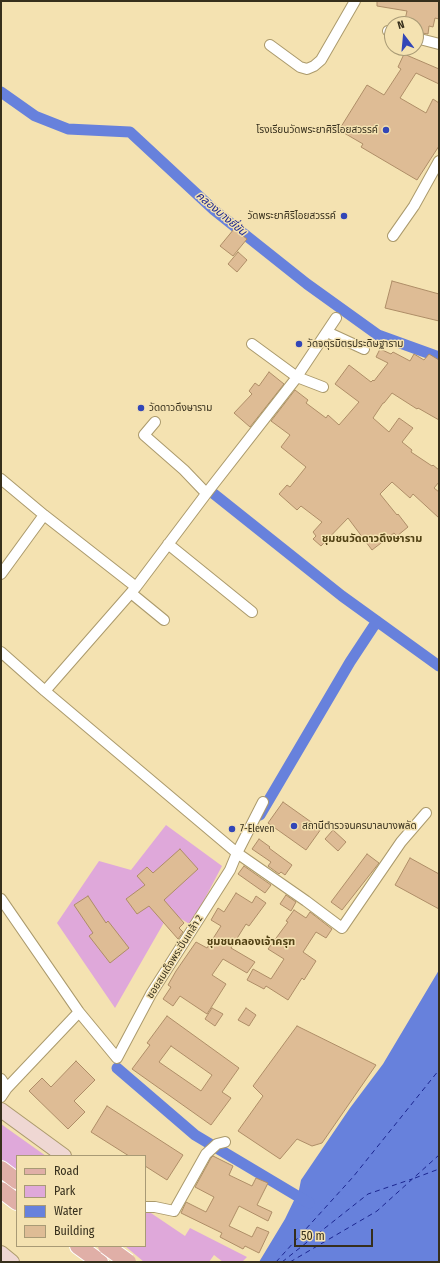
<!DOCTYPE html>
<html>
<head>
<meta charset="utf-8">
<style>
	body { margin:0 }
	#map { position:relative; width:440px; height:1263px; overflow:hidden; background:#f4e2b1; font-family:"Fira Sans Condensed",sans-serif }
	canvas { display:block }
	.frame { position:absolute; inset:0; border:2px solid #362f1c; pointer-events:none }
	.legend { position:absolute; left:16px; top:1155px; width:130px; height:92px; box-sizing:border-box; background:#f4e2b1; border:1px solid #a89a75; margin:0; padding:5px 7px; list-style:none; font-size:12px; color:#362f1c }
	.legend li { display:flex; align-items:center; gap:8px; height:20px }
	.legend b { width:20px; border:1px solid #a89a75 }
	.north { position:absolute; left:384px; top:16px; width:40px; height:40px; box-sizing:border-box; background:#f4e2b1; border:1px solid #a89a75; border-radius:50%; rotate:344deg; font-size:11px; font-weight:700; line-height:16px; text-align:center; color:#362f1c }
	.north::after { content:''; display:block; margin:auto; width:14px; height:18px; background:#3246b7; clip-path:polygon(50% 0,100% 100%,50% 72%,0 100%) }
	.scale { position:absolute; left:294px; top:1229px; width:79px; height:18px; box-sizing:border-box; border:2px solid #362f1c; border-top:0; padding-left:5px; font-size:12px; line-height:14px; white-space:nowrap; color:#362f1c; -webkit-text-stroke:3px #f4e2b1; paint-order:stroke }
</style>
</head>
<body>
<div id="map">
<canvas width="440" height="1263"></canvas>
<div class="frame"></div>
<ul class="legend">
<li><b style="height:5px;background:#e0afa7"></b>Road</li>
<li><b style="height:11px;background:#dfa8da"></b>Park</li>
<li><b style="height:11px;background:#6781dc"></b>Water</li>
<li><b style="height:11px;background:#debc95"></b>Building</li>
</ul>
<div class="north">N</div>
<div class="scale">50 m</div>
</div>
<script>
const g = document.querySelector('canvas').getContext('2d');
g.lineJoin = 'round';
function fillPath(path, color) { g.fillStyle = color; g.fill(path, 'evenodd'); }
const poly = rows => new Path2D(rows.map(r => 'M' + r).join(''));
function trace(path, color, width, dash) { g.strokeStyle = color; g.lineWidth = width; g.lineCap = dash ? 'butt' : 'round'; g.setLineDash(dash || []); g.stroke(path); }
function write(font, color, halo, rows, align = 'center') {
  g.font = font + ' "Fira Sans Condensed","Noto Sans Thai",sans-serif'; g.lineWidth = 3; g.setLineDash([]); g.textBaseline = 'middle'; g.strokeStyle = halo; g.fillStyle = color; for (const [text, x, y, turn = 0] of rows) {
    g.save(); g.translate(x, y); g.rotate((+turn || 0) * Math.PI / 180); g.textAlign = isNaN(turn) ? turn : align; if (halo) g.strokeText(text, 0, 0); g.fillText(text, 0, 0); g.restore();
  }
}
const green = poly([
	[166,825,222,866,191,925,170,912,115,1008,57,923,99,861,131,870],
	[1,1124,15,1134,46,1156,17,1156,17,1171,1,1159],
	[145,1209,185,1236,190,1228,247,1257,242,1262,223,1262,214,1255,209,1262,144,1262,125,1246,145,1246]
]);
const water = poly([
	[439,970,439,1262,259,1262,285,1219,299,1190,301,1180,350,1108,383,1064]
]);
const canal = poly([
	[1,92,35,116,68,129,130,132,214,210,307,284,378,335,439,357],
	[214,494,342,596,439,666],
	[260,815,350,662,377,621],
	[117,1068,195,1135,309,1203]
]);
const ferry = poly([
	[415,1178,439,1169],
	[276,1262,353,1177,439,1070],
	[282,1262,368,1194,412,1179],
	[290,1262,377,1211,439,1155]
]);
const building = poly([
	[377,1,439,1,439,19,435,18,433,27,429,26,428,34,416,32,416,24,404,24,407,11,377,6,377,1],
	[404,54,439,69,439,84,416,73,400,98,426,113,433,99,439,103,439,146,417,180,361,147,363,144,339,130,367,85,384,95,401,69,398,67,404,54],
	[234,229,247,239,233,256,220,246,234,229],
	[238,252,247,260,237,272,228,264,238,252],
	[392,281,439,294,439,321,385,308,392,281],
	[380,349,391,354,393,352,410,361,414,354,424,360,429,354,439,360,439,420,418,408,417,409,392,393,384,403,383,403,373,418,389,432,399,418,413,428,402,442,412,450,411,452,432,466,433,465,439,470,439,482,434,488,439,492,439,518,413,494,410,498,392,482,380,494,397,515,398,514,408,527,397,536,394,533,372,550,348,518,321,546,313,539,316,536,313,532,322,522,301,506,297,510,279,494,287,485,290,487,306,467,281,447,290,435,271,421,295,390,308,400,306,403,326,418,328,415,339,425,359,402,335,384,349,365,371,382,373,380,374,381,388,363,376,357,380,349],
	[269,372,284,384,250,427,234,413,252,394,249,391,255,383,259,386,269,372],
	[283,802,321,829,306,850,268,823,283,802],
	[333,830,346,842,338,851,325,839,333,830],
	[259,839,270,847,269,848,292,865,285,875,281,872,279,874,268,866,271,862,252,849,259,839],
	[180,849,198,869,164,900,184,923,179,928,183,932,178,939,149,906,137,914,126,899,145,885,137,876,147,867,153,873,180,849],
	[367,854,379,863,342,910,331,902,367,854],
	[410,858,439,874,439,909,395,885,410,858],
	[244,866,271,885,265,893,238,874,244,866],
	[236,893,252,903,256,896,266,903,249,926,246,924,231,948,255,962,247,973,223,959,212,975,226,984,207,1014,180,996,173,1006,163,999,171,987,168,985,176,971,196,942,207,948,221,926,211,920,218,908,224,912,236,893],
	[286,895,296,902,291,911,280,904,286,895],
	[88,896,106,923,108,921,129,948,110,963,89,936,93,933,74,905,88,896],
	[294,910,306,918,310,912,332,929,326,938,316,932,303,952,316,961,304,980,302,978,288,1000,266,986,264,989,247,980,253,969,271,979,284,959,268,949,288,922,286,921,294,910],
	[212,1008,223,1014,215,1026,205,1019,212,1008],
	[246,1008,256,1015,249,1026,238,1020,246,1008],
	[167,1016,239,1068,222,1092,231,1098,211,1125,132,1069,150,1045,147,1043,167,1016],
	[171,1046,212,1075,201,1091,159,1062,171,1046],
	[297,1026,376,1065,322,1143,312,1146,297,1139,280,1159,238,1131,263,1096,253,1086,297,1026],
	[76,1061,95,1080,74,1101,85,1112,68,1129,29,1091,42,1078,51,1087,76,1061],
	[107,1106,183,1155,167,1180,145,1166,145,1156,129,1156,91,1132,107,1106],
	[213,1156,233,1166,229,1175,252,1186,256,1178,268,1183,257,1205,272,1212,268,1221,239,1206,229,1226,252,1237,257,1227,269,1232,259,1253,245,1246,243,1249,220,1237,222,1233,181,1213,186,1202,206,1212,214,1197,195,1187,211,1158,213,1156]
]);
const minor = poly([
	[388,31,392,32],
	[416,38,439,44],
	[270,45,300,67,307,69,314,66,321,60,355,1],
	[393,236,414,206,439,161],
	[327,332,364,349],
	[252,344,297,377,323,387],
	[155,422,144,435,184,470,206,493],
	[1,479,44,515,136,587],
	[168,544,252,612],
	[1,574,44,515],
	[131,593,164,620],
	[1,652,45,691,237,853,306,901,342,928,401,842,426,813],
	[45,691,136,587,209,490,294,381,336,318],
	[1,899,79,1012,117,1058,151,994,230,870,237,853,263,802],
	[1,1079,7,1088],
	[1,1097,7,1088,79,1012],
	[145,1207,155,1207,174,1211,206,1154,217,1144,225,1142]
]);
const secondary = poly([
	[1,1110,64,1156],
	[1,1253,12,1262]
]);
const primary = poly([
	[1,1169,17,1181],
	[1,1190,17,1202],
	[78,1246,100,1262]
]);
const primaryBridge = poly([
	[106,1246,128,1262]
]);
const markers = [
	[386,130,4,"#3246b7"],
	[344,216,4,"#3246b7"],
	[299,344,4,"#3246b7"],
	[141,408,4,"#3246b7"],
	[294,826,4,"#3246b7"],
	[232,829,4,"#3246b7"]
];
const poiNames = [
	["โรงเรียนวัดพระยาศิริไอยสวรรค์",378,130,"right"],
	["วัดพระยาศิริไอยสวรรค์",336,216,"right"],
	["วัดจตุรมิตรประดิษฐาราม",307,344],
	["วัดดาวดึงษาราม",149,408],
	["สถานีตำรวจนครบาลบางพลัด",302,826],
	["7-Eleven",240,829]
];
const streetNames = [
	["ซอยสมเด็จพระปิ่นเกล้า 2",175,957,-58]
];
const waterNames = [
	["คลองบางยี่ขัน",221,214,40]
];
const neighbourhoodNames = [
	["ชุมชนวัดดาวดึงษาราม",372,539],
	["ชุมชนคลองเจ้าครุฑ",251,942]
];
fillPath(green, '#dfa8da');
fillPath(water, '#6781dc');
trace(canal, '#6781dc', 11);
trace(ferry, '#1c2690', 1, [5, 4]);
fillPath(building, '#debc95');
trace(building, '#ae8d67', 1);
trace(minor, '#ab9a6c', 12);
trace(secondary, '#ab9a6c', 16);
trace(primary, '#fff', 18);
trace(minor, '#fff', 10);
trace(secondary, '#efd7d3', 14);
trace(primary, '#e0afa7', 16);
trace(primaryBridge, '#fff', 18, []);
trace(primaryBridge, '#e0afa7', 16);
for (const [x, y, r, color] of markers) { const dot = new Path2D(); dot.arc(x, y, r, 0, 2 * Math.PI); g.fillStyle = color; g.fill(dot); trace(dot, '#f4e2b1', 1.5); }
write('10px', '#362f1c', '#f4e2b1', poiNames, 'left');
write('10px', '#362f1c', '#f4e2b1', streetNames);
write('italic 11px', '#1c2690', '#f4e2b1', waterNames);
write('bold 11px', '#524215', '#f4e2b1', neighbourhoodNames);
</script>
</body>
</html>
